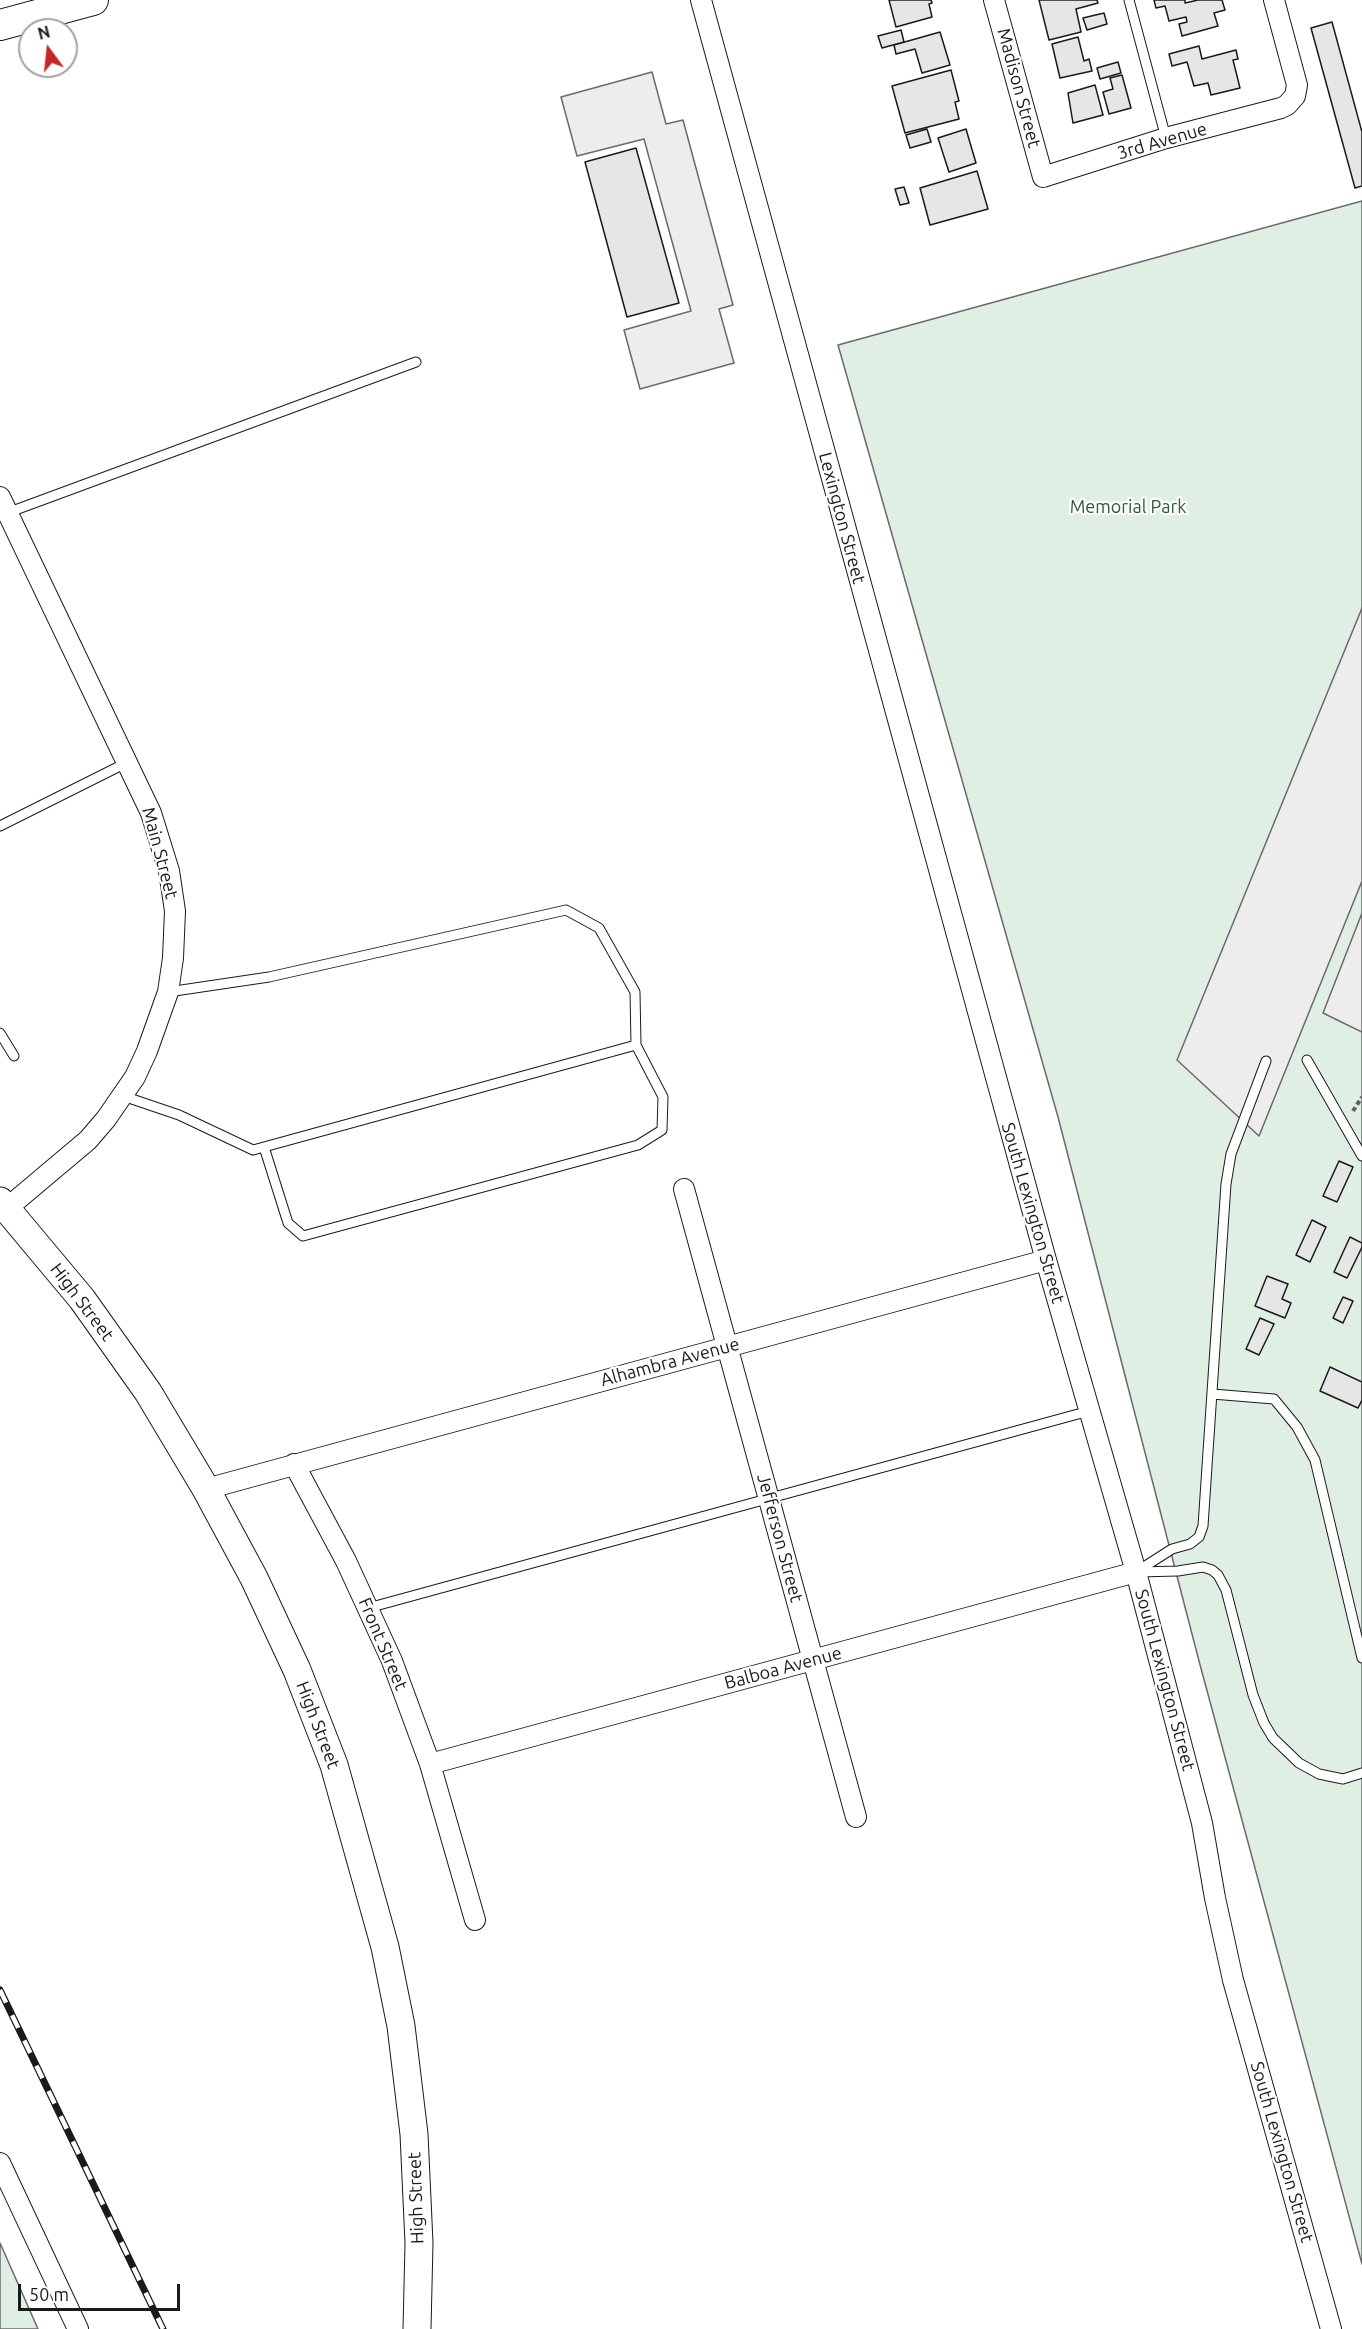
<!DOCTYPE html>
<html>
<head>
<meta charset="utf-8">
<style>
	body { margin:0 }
	#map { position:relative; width:1362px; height:2329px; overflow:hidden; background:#fff; font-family:Ubuntu,sans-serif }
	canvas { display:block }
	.north { position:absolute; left:18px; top:18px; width:60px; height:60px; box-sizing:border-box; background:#fff; border:2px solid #a3a3a3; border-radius:50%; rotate:345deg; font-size:16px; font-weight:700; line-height:24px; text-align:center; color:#1a1a1a }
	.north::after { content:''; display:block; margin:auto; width:21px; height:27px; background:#c62828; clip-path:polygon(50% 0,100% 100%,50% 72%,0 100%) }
	.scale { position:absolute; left:18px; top:2284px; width:162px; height:27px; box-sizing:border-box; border:3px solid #1a1a1a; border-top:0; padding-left:8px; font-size:18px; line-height:21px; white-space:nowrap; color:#1a1a1a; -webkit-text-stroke:4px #fff; paint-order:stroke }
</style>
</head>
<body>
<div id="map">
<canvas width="1362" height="2329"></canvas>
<div class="north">N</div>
<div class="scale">50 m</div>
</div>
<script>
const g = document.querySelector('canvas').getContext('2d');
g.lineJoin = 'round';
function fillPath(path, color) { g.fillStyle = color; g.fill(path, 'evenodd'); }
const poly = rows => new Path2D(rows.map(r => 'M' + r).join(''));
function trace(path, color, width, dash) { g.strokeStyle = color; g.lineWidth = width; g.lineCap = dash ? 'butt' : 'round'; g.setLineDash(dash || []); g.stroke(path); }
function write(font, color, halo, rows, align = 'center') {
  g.font = font + ' Ubuntu,sans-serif'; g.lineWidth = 4.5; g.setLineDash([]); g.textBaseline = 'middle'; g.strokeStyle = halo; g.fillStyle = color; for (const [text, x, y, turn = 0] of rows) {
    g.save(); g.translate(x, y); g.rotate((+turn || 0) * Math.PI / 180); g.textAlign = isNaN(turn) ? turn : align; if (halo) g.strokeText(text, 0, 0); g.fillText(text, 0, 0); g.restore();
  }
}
const green = poly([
	[1362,201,1362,2264,1199,1661,1058,1117,838,345,1362,201],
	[0,2243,38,2329,0,2329,0,2243]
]);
const parking = poly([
	[652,72,666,124,683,120,733,305,719,309,734,363,640,389,624,330,691,311,644,139,577,156,561,97,652,72],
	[1362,608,1362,881,1259,1136,1177,1060,1362,608],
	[1362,913,1362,1032,1323,1013,1362,913]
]);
const building = poly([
	[889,0,931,0,932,3,929,4,932,17,896,27,889,0],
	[1039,0,1097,0,1098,3,1076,9,1081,32,1049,40,1039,0],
	[1154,0,1185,0,1185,3,1198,0,1222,0,1225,10,1214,13,1218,26,1182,36,1179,24,1187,22,1186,17,1169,21,1165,6,1156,8,1154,0],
	[1104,13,1107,24,1087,30,1083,18,1104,13],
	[1332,22,1362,132,1362,186,1355,188,1311,28,1332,22],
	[901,30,904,42,882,48,878,36,901,30],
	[940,32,950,65,922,73,915,49,896,54,894,45,940,32],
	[1078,37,1084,61,1089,59,1092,71,1060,78,1052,44,1078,37],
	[1199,46,1202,59,1236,50,1238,59,1233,60,1240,88,1211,95,1208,83,1194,86,1187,62,1172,66,1169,54,1199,46],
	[1118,62,1121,73,1100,79,1097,68,1118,62],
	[951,70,959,101,955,102,959,119,905,133,892,86,951,70],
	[1122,75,1131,108,1109,114,1103,92,1113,89,1110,78,1122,75],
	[1095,85,1103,115,1073,123,1068,93,1095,85],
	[927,129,931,142,910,148,906,135,927,129],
	[966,129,976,163,949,172,938,138,966,129],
	[636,148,679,303,627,317,585,162,636,148],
	[977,171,988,209,930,225,920,188,977,171],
	[904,187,909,203,900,205,895,189,904,187],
	[1339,1161,1353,1167,1337,1202,1323,1196,1339,1161],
	[1312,1220,1326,1227,1310,1262,1296,1255,1312,1220],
	[1350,1237,1362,1243,1362,1247,1347,1278,1334,1272,1350,1237],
	[1267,1276,1288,1284,1282,1299,1291,1303,1285,1318,1255,1306,1267,1276],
	[1343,1297,1353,1301,1343,1323,1333,1318,1343,1297],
	[1260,1318,1274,1324,1259,1355,1246,1349,1260,1318],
	[1330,1367,1362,1382,1362,1400,1358,1408,1320,1391,1330,1367]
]);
const path = poly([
	[1353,1111,1362,1097]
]);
const lane = poly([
	[1129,0,1166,138],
	[7,513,416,362],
	[0,826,128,762],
	[0,1033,14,1056],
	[1307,1060,1362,1156],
	[123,1096,179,1115,253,1150,636,1045,635,992,599,928,566,910,269,977,168,992],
	[264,1147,288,1223,303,1236,638,1145,662,1130,663,1097,636,1045],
	[1212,1394,1274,1399,1297,1427,1315,1460,1362,1658],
	[1136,1572,1172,1549,1190,1544,1199,1537,1203,1526,1226,1184,1231,1154,1266,1061],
	[1138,1572,1178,1571,1203,1567,1212,1570,1218,1575,1226,1590,1253,1695,1264,1723,1273,1738,1299,1763,1319,1774,1343,1779,1362,1773],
	[368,1608,1089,1411]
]);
const street = poly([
	[701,0,1046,1260,1136,1572,1202,1823,1215,1898,1233,1980,1331,2329],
	[994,0,1043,177,1166,138,1281,108,1287,105,1295,96,1297,85,1274,0],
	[0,497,151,813,169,871,175,911,173,958,168,992,147,1051,135,1077,106,1119,88,1140,6,1209],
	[684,1189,856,1817],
	[294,1464,346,1561,392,1661,430,1764,475,1920],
	[206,1489,1046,1260],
	[430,1764,1136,1572],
	[0,2163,78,2329]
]);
const secondary = poly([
	[0,1201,82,1299,148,1392,206,1489,254,1578,297,1670,334,1765,385,1947,401,2026,414,2134,419,2243,417,2329]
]);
const primary = poly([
	[0,25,93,0]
]);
const rail = poly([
	[0,1990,163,2329]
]);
const streetNames = [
	["Madison Street",1019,88,75],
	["3rd Avenue",1162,141,-16],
	["Lexington Street",842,518,75],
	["Main Street",160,853,75],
	["South Lexington Street",1033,1213,74],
	["High Street",82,1302,53],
	["Alhambra Avenue",670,1362,-15],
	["Jefferson Street",780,1538,75],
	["Front Street",383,1644,67],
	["Balboa Avenue",783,1668,-15],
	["South Lexington Street",1165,1680,75],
	["High Street",318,1725,69],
	["South Lexington Street",1282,2152,74],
	["High Street",416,2198,-92]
];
const parkNames = [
	["Memorial Park",1128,507]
];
fillPath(green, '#e0efe3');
trace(green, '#6a6a6a', 1.5);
fillPath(parking, '#ededed');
trace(parking, '#6a6a6a', 1.5);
fillPath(building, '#e6e6e6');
trace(building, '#1a1a1a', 1.5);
trace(lane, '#1a1a1a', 11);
trace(street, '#1a1a1a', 22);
trace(secondary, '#1a1a1a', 29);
trace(primary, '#1a1a1a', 32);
trace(path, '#5f5f5f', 4, [4.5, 3]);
trace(lane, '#fff', 9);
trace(street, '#fff', 20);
trace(secondary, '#fff', 27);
trace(primary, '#fff', 30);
trace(rail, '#1a1a1a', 7);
trace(rail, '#fff', 4.5, [14]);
write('18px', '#1a1a1a', '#fff', streetNames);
write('18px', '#2b5a34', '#fff', parkNames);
</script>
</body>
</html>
